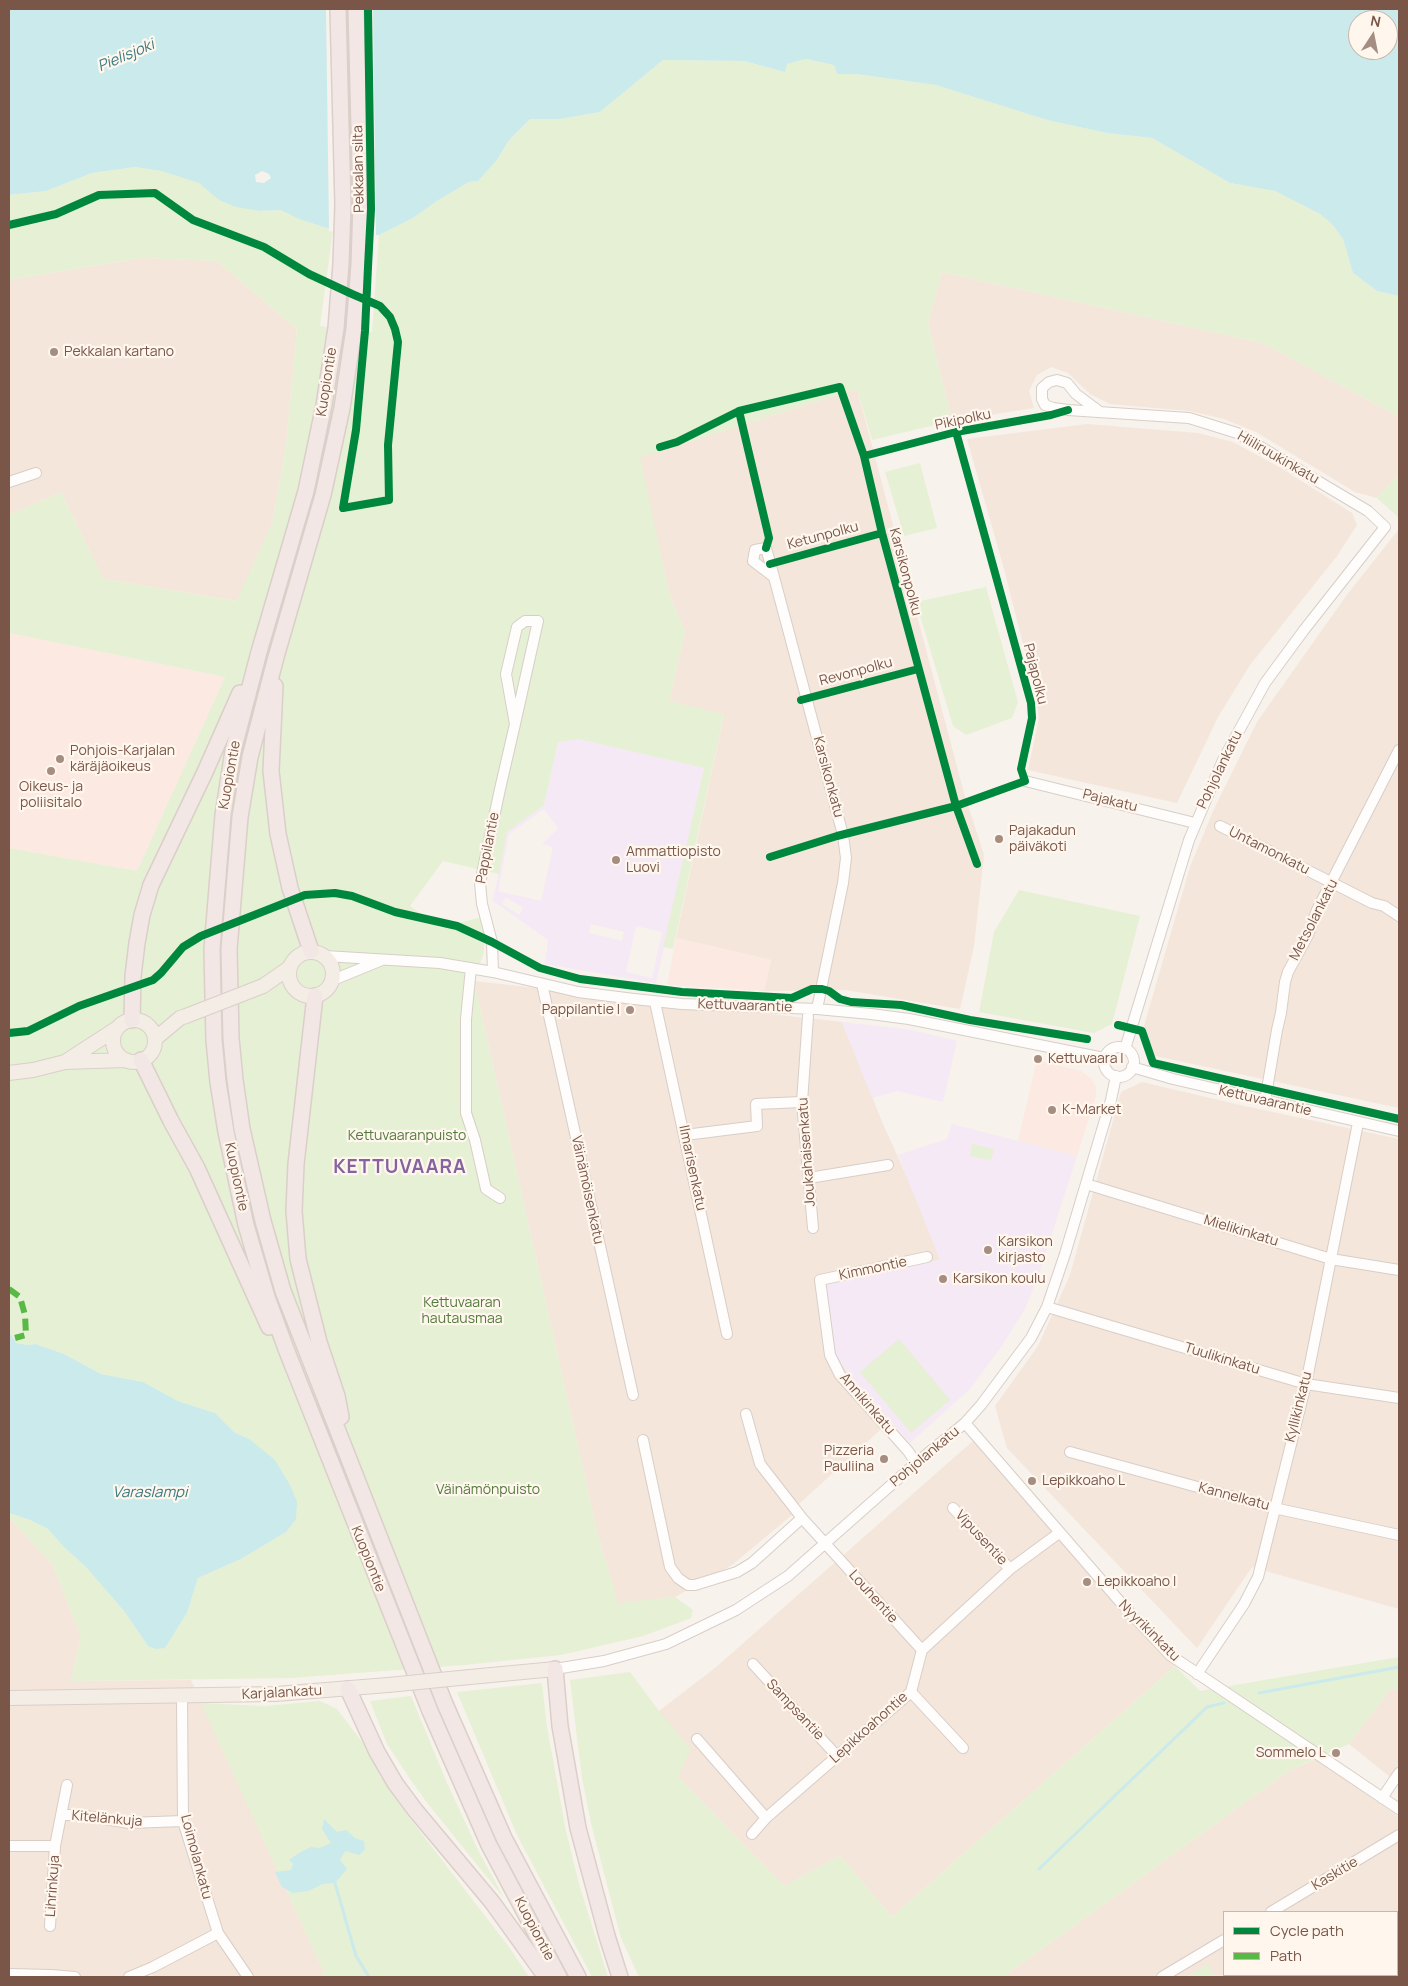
<!DOCTYPE html>
<html>
<head>
<meta charset="utf-8">
<style>
	body { margin:0 }
	#map { position:relative; width:1408px; height:1986px; overflow:hidden; background:#f8f2ec; font-family:Manrope,sans-serif }
	canvas { display:block }
	.frame { position:absolute; inset:0; border:10px solid #7a5648; pointer-events:none }
	.legend { position:absolute; left:1223px; top:1911px; width:175px; height:65px; box-sizing:border-box; background:#fff7ee; border:1px solid #cab7ac; margin:0; padding:6px 9px; list-style:none; font-size:15px; color:#7a5648 }
	.legend li { display:flex; align-items:center; gap:10px; height:25px }
	.legend b { width:25px; border:1px solid #cab7ac }
	.north { position:absolute; left:1348px; top:10px; width:50px; height:50px; box-sizing:border-box; background:#fff7ee; border:1px solid #cab7ac; border-radius:50%; rotate:11deg; font-size:14px; font-weight:700; line-height:20px; text-align:center; color:#7a5648 }
	.north::after { content:''; display:block; margin:auto; width:18px; height:22px; background:#a68d81; clip-path:polygon(50% 0,100% 100%,50% 72%,0 100%) }
</style>
</head>
<body>
<div id="map">
<canvas width="1408" height="1986"></canvas>
<div class="frame"></div>
<ul class="legend">
<li><b style="height:6px;background:#00873e"></b>Cycle path</li>
<li><b style="height:6px;background:#58b947"></b>Path</li>
</ul>
<div class="north">N</div>
</div>
<script>
const g = document.querySelector('canvas').getContext('2d');
g.lineJoin = 'round';
function fillPath(path, color) { g.fillStyle = color; g.fill(path, 'evenodd'); }
const poly = rows => new Path2D(rows.map(r => 'M' + r).join(''));
function trace(path, color, width, dash) { g.strokeStyle = color; g.lineWidth = width; g.lineCap = dash ? 'butt' : 'round'; g.setLineDash(dash || []); g.stroke(path); }
function write(font, color, halo, rows, align = 'center') {
  g.font = font + ' Manrope,sans-serif'; g.lineWidth = 4.5; g.setLineDash([]); g.textBaseline = 'middle'; g.strokeStyle = halo; g.fillStyle = color; for (const [text, x, y, turn = 0] of rows) {
    g.save(); g.translate(x, y); g.rotate((+turn || 0) * Math.PI / 180); g.textAlign = isNaN(turn) ? turn : align; if (halo) g.strokeText(text, 0, 0); g.fillText(text, 0, 0); g.restore();
  }
}
const residential = poly([
	[141,258,217,261,297,329,286,445,272,524,237,601,103,579,61,492,11,514,9,510,9,285,13,279],
	[942,272,1263,343,1396,415,1399,419,1399,474,1377,498,1355,492,1256,432,1224,419,1190,411,1110,404,1090,394,1068,373,1051,367,1037,375,1029,391,1034,408,952,421,928,323],
	[857,389,964,793,984,855,974,946,960,1009,845,990,764,991,771,960,676,938,724,715,669,701,685,632,669,593,639,457],
	[1087,424,1198,433,1233,442,1281,468,1352,513,1357,525,1337,556,1250,665,1218,717,1177,803,1028,770,1039,718,1036,695,1004,569,967,439],
	[1399,529,1399,1108,1155,1056,1144,1026,1190,867,1214,809,1257,722,1346,596],
	[474,981,842,1022,883,1124,924,1215,940,1260,826,1284,846,1371,890,1421,799,1504,792,1515,732,1565,675,1597,618,1604,597,1531],
	[1142,1082,1240,1105,1399,1139,1399,1609,1252,1567,1197,1648,1007,1448,995,1406,1038,1346,1070,1275,1121,1092],
	[974,1440,1175,1666,892,1917,840,1856,784,1886,678,1777,659,1711,715,1668],
	[9,1518,52,1563,81,1637,71,1681,191,1680,326,1977,154,1977,150,1970,135,1977,9,1976],
	[1391,1688,1399,1690,1399,1784,1349,1744],
	[1316,1759,1399,1817,1399,1977,1215,1977,1208,1965,1187,1977,1003,1977,1290,1770],
	[1224,1912,1397,1912,1397,1975,1224,1975]
]);
const commercial = poly([
	[9,633,225,677,137,871,9,848],
	[676,938,771,960,764,991,667,985],
	[1037,1060,1081,1071,1091,1078,1096,1087,1096,1096,1077,1156,1018,1141]
]);
const education = poly([
	[578,739,704,768,656,983,545,964,548,940,493,901,507,832,544,805,558,742],
	[544,809,558,828,542,844,553,847,541,901,498,891,509,834],
	[506,897,523,908,519,915,502,904],
	[591,924,624,932,622,941,589,933],
	[636,926,662,932,652,978,626,972],
	[842,1022,912,1030,957,1041,943,1102,898,1091,872,1098],
	[952,1124,1077,1156,1039,1274,1025,1309,1001,1347,970,1389,910,1443,846,1371,838,1359,835,1350,826,1284,940,1260,898,1155,947,1139]
]);
const green = poly([
	[806,59,834,65,837,74,856,74,936,85,1047,120,1107,133,1152,138,1230,183,1275,191,1320,214,1332,224,1343,239,1353,273,1377,291,1399,296,1399,419,1396,415,1263,343,942,272,928,323,952,421,872,440,857,389,640,457,669,593,685,632,669,701,724,714,673,949,663,947,704,768,578,739,558,742,544,805,507,832,499,874,443,861,410,906,441,928,485,916,484,952,474,981,597,1531,618,1603,675,1597,693,1610,691,1618,643,1636,561,1655,464,1665,291,1678,71,1681,81,1637,52,1563,9,1518,9,1513,30,1520,48,1529,63,1546,86,1567,124,1611,148,1646,165,1648,187,1613,198,1578,241,1559,286,1532,249,1439,234,1432,215,1413,178,1401,143,1382,101,1374,64,1354,36,1344,28,1345,16,1343,9,1331,9,848,137,871,225,677,9,633,9,510,11,514,61,492,103,579,236,601,272,524,286,445,297,329,217,261,140,258,13,279,9,285,9,195,46,191,92,173,135,167,161,171,200,183,219,200,260,211,282,210,299,219,333,230,320,326,372,332,379,235,413,218,437,201,469,182,478,181,497,160,509,140,530,119,560,119,600,112,663,60,744,61,785,72,786,64],
	[920,463,937,528,904,536,885,472],
	[1399,474,1399,518,1377,498],
	[986,587,1018,702,1012,718,966,735,953,726,916,602],
	[1019,890,1140,916,1112,1024,1094,1033,979,1012,994,932],
	[972,1144,994,1149,991,1160,970,1156],
	[899,1339,950,1400,911,1433,860,1372],
	[1399,1657,1399,1690,1391,1688,1349,1744,1290,1770,1003,1977,639,1977,621,1938,591,1823,582,1778,570,1680,630,1672,659,1711,691,1749,678,1777,784,1886,840,1856,892,1917,1175,1666,1200,1691],
	[542,1683,547,1727,566,1831,579,1884,608,1977,592,1977,517,1835,457,1692],
	[411,1696,447,1783,479,1852,504,1898,428,1804,410,1779,387,1744,370,1701],
	[320,1701,337,1709,363,1743,382,1779,408,1816,509,1947,529,1977,326,1977,201,1703,265,1706],
	[1208,1964,1215,1977,1187,1977]
]);
const water = poly([
	[9,9,1399,9,1399,296,1377,291,1353,273,1343,239,1332,224,1320,214,1275,191,1230,183,1152,138,1107,133,1047,120,936,85,856,74,837,74,834,65,806,59,787,64,785,72,744,61,663,60,600,112,560,119,530,119,509,140,497,160,478,181,469,182,437,201,413,218,379,235,361,235,333,230,299,219,281,210,260,211,236,207,219,200,199,183,161,171,135,167,92,173,46,191,9,195],
	[1358,20,1388,20,1388,50,1358,50],
	[262,171,269,174,271,178,264,183,256,182,255,175],
	[9,1331,16,1343,28,1345,36,1344,64,1354,101,1374,143,1382,178,1401,215,1413,234,1432,249,1439,275,1460,290,1485,297,1502,296,1519,286,1532,241,1559,198,1578,187,1613,165,1648,156,1649,148,1646,124,1611,86,1567,63,1546,48,1529,30,1520,9,1513],
	[324,1819,337,1832,346,1830,355,1838,364,1841,365,1849,359,1855,345,1851,340,1860,347,1869,335,1883,323,1884,308,1891,293,1893,282,1887,275,1872,291,1870,293,1864,289,1860,299,1853,311,1847,320,1848,331,1843,322,1829]
]);
const pier = poly([
	[326,9,346,9,349,235,329,231],
	[350,9,373,9,376,238,352,236]
]);
const stream = poly([
	[1259,1693,1399,1667],
	[1039,1869,1207,1707,1224,1703],
	[335,1883,356,1956,369,1977]
]);
const minor = poly([
	[1100,412,1076,394,1067,383,1057,380,1049,382,1042,388,1042,399,1045,405,1053,408,1068,410,1189,418,1237,433,1368,511,1385,527,1304,630,1265,683,1223,760,1189,840,1125,1049],
	[9,482,36,473],
	[774,577,766,548,755,550,753,561,774,577,843,835,846,858,843,883,817,1009],
	[1025,781,1195,823],
	[1220,826,1372,903,1384,906,1399,916],
	[325,956,440,963,493,972,578,992,634,999,682,1004,817,1009,871,1014,909,1019,1104,1058],
	[471,968,466,1019,466,1113,475,1140,486,1189,500,1198],
	[493,972,492,942,482,904,480,883,500,789,515,724,538,621,525,621,517,627,506,674,515,724],
	[333,980,382,960],
	[542,984,633,1395],
	[655,1002,727,1334],
	[808,1016,802,1102,813,1228],
	'1104 1062a15 15 0 1 1 30 0a15 15 0 1 1-30 0Z',
	[1132,1067,1173,1079,1399,1131],
	[1265,1101,1277,1030,1281,1013,1285,982,1288,972,1308,935,1317,910,1399,750],
	[685,1135,757,1126,756,1104,802,1102],
	[809,1178,888,1165],
	[1086,1184,1331,1259,1399,1270],
	[1047,1307,1306,1384,1399,1398],
	[746,1414,760,1464,802,1518,922,1650],
	[965,1423,1122,1604,1170,1655,1399,1809],
	[643,1440,670,1567,678,1578,688,1585,695,1585,737,1572,752,1563,802,1518],
	[1070,1452,1274,1508,1399,1535],
	[916,1463,908,1451,840,1375,830,1355,820,1280,927,1257],
	[953,1508,1010,1569],
	[753,1664,837,1756],
	[555,1669,604,1661,666,1644,736,1610,788,1576,916,1463,965,1423,981,1405,1031,1338,1047,1307,1065,1254,1111,1100,1116,1076],
	[1197,1674,1244,1604,1258,1577,1306,1384,1358,1123],
	[911,1692,963,1748],
	[182,1697,183,1821,218,1933,248,1977],
	[697,1739,766,1818],
	[1382,1798,1399,1773],
	[61,1815,80,1815,129,1823,183,1821],
	[752,1834,766,1818,911,1692,922,1650,1010,1569,1059,1533],
	[9,1846,55,1846,67,1785],
	[1271,1912,1399,1835],
	[50,1926,55,1846],
	[9,1974,51,1975,75,1977],
	[129,1977,153,1967,218,1933],
	[1162,1977,1224,1940]
]);
const major = poly([
	'289 974a22 22 0 1 1 44 0a22 22 0 1 1-44 0Z',
	[263,986,289,968],
	'113 1041a21 21 0 1 1 42 0a21 21 0 1 1-42 0Z',
	[155,1039,180,1018,186,1016],
	[65,1062,126,1060],
	[9,1073,33,1070,65,1062,116,1029],
	[470,1677,555,1669],
	[9,1698,276,1694,388,1685]
]);
const highway = poly([
	[338,9,343,205,341,264,336,328,324,405,306,491,259,652,233,751,223,815,212,949,214,1040,218,1082,226,1132,246,1225,267,1297,286,1349,430,1711,489,1845,559,1977],
	[356,9,361,205,359,265,354,329,342,408,323,495,276,657,250,757,240,817,229,949,231,1038,235,1080,242,1129,263,1221,283,1291,445,1704,504,1838,578,1977],
	[275,686,271,771,278,834,290,888,311,951],
	[315,996,296,1164,294,1211,298,1259,319,1342,337,1396,341,1417],
	[132,1020,133,976,137,943,142,915,151,885,205,772,240,693],
	[141,1060,171,1121,197,1168,269,1327],
	[555,1669,560,1726,578,1828,607,1936,620,1977],
	[348,1689,377,1752,395,1783,415,1810,492,1902,546,1977]
]);
const majorBridge = poly([
	[186,1016,263,986],
	[388,1685,470,1677]
]);
const quiet = poly([
	[9,1289,20,1297,25,1315,26,1335,15,1338]
]);
const cycleway = poly([
	[9,225,56,214,99,195,155,193,193,220,264,247,309,274,352,294,380,306,390,317,395,329,398,342,388,445,389,500,343,508,356,430,365,331,368,267,371,209,368,9],
	[739,411,769,538,766,548],
	[660,447,677,442,739,411,840,387,864,456,882,533,956,806,977,864],
	[864,456,956,432,1051,415,1068,410],
	[770,564,882,533],
	[801,700,918,669],
	[770,857,837,836,956,806,1025,781,1021,769,1032,718,1031,703,956,432],
	[1118,1025,1142,1031,1153,1063,1399,1119],
	[9,1033,28,1031,79,1006,153,980,161,973,183,947,201,936,305,895,335,893,352,896,395,912,457,926,492,942,540,968,580,979,682,992,792,998,812,989,822,989,829,991,840,999,851,1002,901,1005,970,1020,1087,1039]
]);
const markers = [
	[54,352,5,"#a68d81"],
	[60,759,5,"#a68d81"],
	[51,771,5,"#a68d81"],
	[999,839,5,"#a68d81"],
	[616,860,5,"#a68d81"],
	[630,1010,5,"#a68d81"],
	[1038,1059,5,"#a68d81"],
	[1052,1110,5,"#a68d81"],
	[988,1250,5,"#a68d81"],
	[943,1279,5,"#a68d81"],
	[884,1459,5,"#a68d81"],
	[1032,1481,5,"#a68d81"],
	[1087,1582,5,"#a68d81"],
	[1336,1753,5,"#a68d81"]
];
const streetNames = [
	["Pekkalan silta",359,169,-91],
	["Kuopiontie",327,382,-81],
	["Pikipolku",963,420,-12],
	["Hiiliruukinkatu",1278,458,30],
	["Ketunpolku",823,536,-15],
	["Karsikonpolku",905,572,75],
	["Revonpolku",856,672,-15],
	["Pajapolku",1035,674,76],
	["Pohjolankatu",1220,770,-64],
	["Kuopiontie",230,775,-80],
	["Karsikonkatu",828,777,75],
	["Pajakatu",1110,801,14],
	["Pappilantie",488,848,-79],
	["Untamonkatu",1269,851,27],
	["Metsolankatu",1314,920,-63],
	["Kettuvaarantie",745,1006,2],
	["Kettuvaarantie",1265,1101,13],
	["Joukahaisenkatu",807,1152,-94],
	["Ilmarisenkatu",692,1168,78],
	["Kuopiontie",236,1177,78],
	["Väinämöisenkatu",587,1190,78],
	["Mielikinkatu",1241,1231,17],
	["Kimmontie",873,1269,-12],
	["Tuulikinkatu",1222,1359,17],
	["Annikinkatu",867,1404,49],
	["Kyllikinkatu",1299,1407,-76],
	["Pohjolankatu",925,1457,-40],
	["Kannelkatu",1234,1497,15],
	["Vipusentie",981,1538,47],
	["Kuopiontie",368,1559,68],
	["Louhentie",873,1597,48],
	["Nyyrikinkatu",1149,1631,45],
	["Karjalankatu",282,1693,-3],
	["Sampsantie",795,1710,47],
	["Lepikkoahontie",869,1728,-42],
	["Kitelänkuja",107,1819,5],
	["Loimolankatu",196,1857,75],
	["Kaskitie",1335,1874,-31],
	["Lihrinkuja",53,1886,-86],
	["Kuopiontie",534,1929,62]
];
const poiNames = [
	["Pekkalan kartano",64,352],
	["Pohjois-Karjalan",70,751],
	["käräjäoikeus",70,767],
	["Oikeus- ja",51,787,"center"],
	["poliisitalo",51,803,"center"],
	["Pajakadun",1009,831],
	["päiväkoti",1009,847],
	["Ammattiopisto",626,852],
	["Luovi",626,868],
	["Pappilantie I",620,1010,"right"],
	["Kettuvaara I",1048,1059],
	["K-Market",1062,1110],
	["Karsikon",998,1242],
	["kirjasto",998,1258],
	["Karsikon koulu",953,1279],
	["Pizzeria",874,1451,"right"],
	["Pauliina",874,1467,"right"],
	["Lepikkoaho L",1042,1481],
	["Lepikkoaho I",1097,1582],
	["Sommelo L",1326,1753,"right"]
];
const parkNames = [
	["Kettuvaaranpuisto",407,1136],
	["Kettuvaaran",462,1303],
	["hautausmaa",462,1319],
	["Väinämönpuisto",488,1490]
];
const waterNames = [
	["Pielisjoki",126,56,-23],
	["Varaslampi",150,1493]
];
const districtNames = [
	["KETTUVAARA",400,1168]
];
fillPath(residential, '#f4e6da');
fillPath(commercial, '#fce9e2');
fillPath(education, '#f4e9f4');
fillPath(green, '#e6f0d5');
fillPath(water, '#cbeaeb');
fillPath(pier, '#f8f2ec');
trace(stream, '#cbeaeb', 3);
trace(minor, '#d7cec8', 12);
trace(major, '#dacfc9', 16);
trace(highway, '#dacfc9', 18);
trace(minor, '#fefdfc', 10);
trace(major, '#f3ede5', 14);
trace(highway, '#f2e7e4', 15);
trace(majorBridge, '#dacfc9', 16, []);
trace(majorBridge, '#f3ede5', 14);
trace(quiet, '#58b947', 6, [12, 6]);
trace(cycleway, '#00873e', 8);
for (const [x, y, r, color] of markers) { const dot = new Path2D(); dot.arc(x, y, r, 0, 2 * Math.PI); g.fillStyle = color; g.fill(dot); trace(dot, '#fff7ee', 2); }
write('14px', '#7a5648', '#fff7ee', streetNames);
write('14px', '#7a5648', '#fff7ee', poiNames, 'left');
write('14px', '#537b3c', '#fff7ee', parkNames);
write('italic 15px', '#3a7b81', '#fff7ee', waterNames);
g.letterSpacing = '1px';
write('bold 19px', '#85639e', '#fff7ee', districtNames);
g.letterSpacing = '0px';
</script>
</body>
</html>
